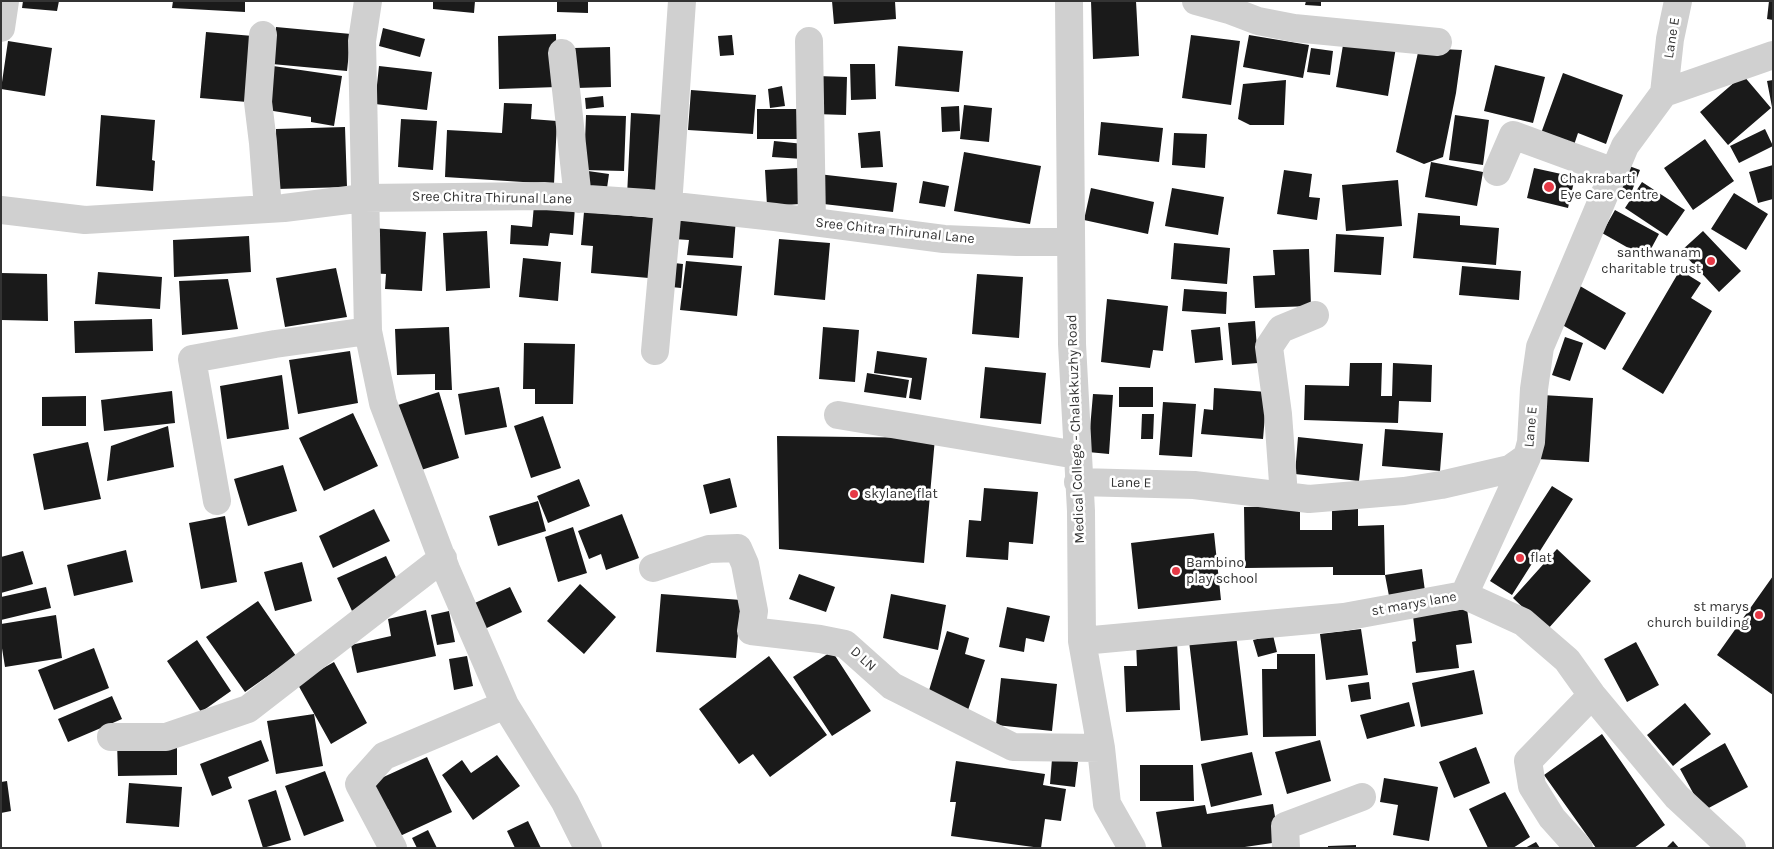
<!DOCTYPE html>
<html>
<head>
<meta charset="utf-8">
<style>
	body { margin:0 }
	#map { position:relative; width:1774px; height:849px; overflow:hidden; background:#fff; font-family:Karla,sans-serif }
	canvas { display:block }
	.frame { position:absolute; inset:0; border:2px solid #333; pointer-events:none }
</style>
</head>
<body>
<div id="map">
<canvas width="1774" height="849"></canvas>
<div class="frame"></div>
</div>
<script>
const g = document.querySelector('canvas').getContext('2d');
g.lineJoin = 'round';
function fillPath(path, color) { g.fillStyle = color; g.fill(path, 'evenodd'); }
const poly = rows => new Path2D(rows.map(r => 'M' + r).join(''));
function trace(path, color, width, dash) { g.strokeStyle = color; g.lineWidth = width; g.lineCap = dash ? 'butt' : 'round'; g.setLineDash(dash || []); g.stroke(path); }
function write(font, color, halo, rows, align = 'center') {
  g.font = font + ' Karla,sans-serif'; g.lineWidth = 5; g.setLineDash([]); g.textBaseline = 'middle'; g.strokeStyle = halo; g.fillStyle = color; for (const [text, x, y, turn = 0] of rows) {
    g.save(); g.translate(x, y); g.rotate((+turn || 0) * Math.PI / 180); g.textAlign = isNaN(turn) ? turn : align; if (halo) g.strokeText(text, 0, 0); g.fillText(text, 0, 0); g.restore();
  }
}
const building = poly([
	[23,1,59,1,57,11,22,8],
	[173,1,245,1,245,12,172,8],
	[433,1,475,1,474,13,433,9],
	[557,1,588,1,588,13,557,12],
	[832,1,895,1,896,19,834,24],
	[1091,1,1136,1,1139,56,1093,59],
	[1306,1,1321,1,1321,6,1305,5],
	[1769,1,1773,1,1773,20,1767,19],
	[276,27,351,34,347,71,272,64],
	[383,28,425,39,420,57,379,46],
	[206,32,253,36,247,102,200,98],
	[556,34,557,87,499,89,498,36],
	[732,35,734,55,720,56,718,36],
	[1191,35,1240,41,1231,105,1182,98],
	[1249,35,1309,45,1303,78,1243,67],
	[1344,39,1396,47,1388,96,1336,87],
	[8,41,52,48,45,96,1,89],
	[898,46,963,51,959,92,895,86],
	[610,47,611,87,576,88,574,48],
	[1311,48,1333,51,1330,75,1307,72],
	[1419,48,1462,50,1456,93,1443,157,1424,164,1396,152],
	[850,64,875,64,876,99,851,100],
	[1495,65,1545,77,1533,123,1484,111],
	[273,66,342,76,334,126,311,122,311,117,267,110],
	[379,66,432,72,427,110,375,104],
	[1563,73,1623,95,1606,144,1578,133,1573,148,1540,136],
	[1743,75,1771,108,1728,145,1700,112],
	[817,76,847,77,846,115,815,114],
	[1286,80,1284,125,1250,125,1238,119,1243,84],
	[1773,80,1773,107,1772,107,1767,81],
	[782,86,785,106,770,108,768,89],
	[691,90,756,95,753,134,688,130],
	[603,96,604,107,586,109,585,98],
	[504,103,532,104,531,119,557,121,554,184,445,177,447,130,502,133],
	[964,105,992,108,989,142,960,139],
	[959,106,960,131,942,132,941,107],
	[757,109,797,109,797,139,757,139],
	[631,113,665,115,661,198,627,196],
	[101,115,155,120,152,160,155,161,153,191,96,186],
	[586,115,626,116,624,171,584,170],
	[1455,115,1489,120,1483,165,1449,160],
	[401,119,437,121,433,170,398,167],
	[1101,122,1163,128,1159,162,1098,155],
	[345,127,347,187,277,189,276,129],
	[1765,129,1773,146,1739,163,1730,146],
	[880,131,883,167,861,168,858,133],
	[1174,133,1207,134,1205,168,1172,165],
	[1705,139,1734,181,1693,210,1664,168],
	[774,141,804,144,803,159,772,157],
	[964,152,1041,166,1030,224,954,211],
	[1431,162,1483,172,1477,206,1425,197],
	[1621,163,1640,170,1630,196,1611,189],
	[1773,165,1773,199,1758,203,1749,172],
	[798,168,800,204,767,206,765,170],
	[1534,168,1575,177,1568,208,1527,198],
	[1284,170,1312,174,1309,197,1320,198,1317,220,1277,214],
	[588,171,609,174,607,188,586,186],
	[818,174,897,183,893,212,815,203],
	[1398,180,1402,226,1346,231,1342,185],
	[923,181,949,186,945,207,919,203],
	[1642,182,1685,210,1667,236,1625,208],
	[1091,188,1154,202,1148,234,1084,220],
	[1172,188,1224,197,1218,235,1165,226],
	[1734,193,1768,214,1746,250,1711,229],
	[534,205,575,207,573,235,550,233,548,246,510,244,511,225,532,227],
	[1615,210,1659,234,1646,258,1602,233],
	[584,212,655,218,649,278,591,273,593,246,581,245],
	[675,212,736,218,733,258,687,255,689,240,673,239],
	[1418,213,1460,216,1460,225,1499,228,1496,265,1413,258],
	[372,228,426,232,422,291,385,289,386,274,368,273],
	[487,231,490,288,446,291,443,233],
	[1703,231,1741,271,1719,292,1681,251],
	[1336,234,1384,237,1381,275,1334,272],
	[249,236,251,272,174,277,173,240],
	[779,239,830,243,825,300,774,295],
	[1174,243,1230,248,1227,284,1171,279],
	[1309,249,1311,306,1255,308,1253,276,1275,275,1273,250],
	[523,258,561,262,558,301,519,297],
	[686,261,742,266,737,316,680,310],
	[665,262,683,264,681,288,662,286],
	[1462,266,1521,271,1519,300,1459,295],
	[336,268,347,317,285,327,276,278],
	[1680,270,1701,283,1691,298,1712,311,1663,394,1622,369],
	[98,272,162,277,160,309,95,304],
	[1,273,47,274,48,321,1,320],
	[977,274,1023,277,1019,338,972,334],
	[228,279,238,329,182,335,179,281],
	[1580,286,1626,313,1605,350,1559,323],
	[1184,289,1227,292,1226,314,1182,311],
	[1107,299,1168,306,1163,351,1153,350,1150,368,1101,362],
	[152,319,153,351,75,353,74,321],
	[1255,321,1258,363,1232,365,1228,323],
	[449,327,452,390,435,390,435,374,397,375,395,329],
	[823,327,859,330,855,382,819,379],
	[1220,327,1223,360,1195,363,1191,330],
	[1565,337,1583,343,1570,381,1552,375],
	[524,343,575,344,573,404,535,404,535,389,523,389],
	[350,351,358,403,298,414,289,360],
	[877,351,927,358,921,400,909,398,912,378,874,373],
	[1350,363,1382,363,1381,396,1392,396,1393,363,1432,365,1431,402,1399,401,1398,423,1304,420,1305,385,1349,386],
	[985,367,1046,373,1041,424,980,418],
	[867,373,909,380,906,398,864,392],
	[282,375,289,429,227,439,220,386],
	[499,387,507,427,465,435,458,394],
	[1119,387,1153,387,1153,407,1119,407],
	[1214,388,1267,392,1263,439,1201,434,1204,409,1213,410],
	[172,391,175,423,104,431,101,400],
	[439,392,459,458,418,471,398,405],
	[1093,394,1113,395,1109,454,1088,452],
	[1542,395,1593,398,1589,462,1537,459],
	[86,396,86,426,42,426,42,397],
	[1163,402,1196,404,1192,457,1159,455],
	[353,413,378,466,324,491,299,438],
	[1142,414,1154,414,1153,439,1141,439],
	[543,416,561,468,531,478,514,426],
	[168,426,174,467,107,481,111,446],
	[1385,429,1443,433,1440,471,1382,466],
	[777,436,935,438,924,563,779,549],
	[1298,437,1363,444,1359,481,1295,474],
	[88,442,101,499,44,510,33,454],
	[283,465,297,511,248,526,234,479],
	[730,478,737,507,710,514,703,485],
	[579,479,590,506,548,523,537,496],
	[1552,486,1573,499,1512,595,1490,581],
	[984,488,1038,492,1033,544,1009,542,1008,560,966,557,969,520,981,521],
	[538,501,546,531,498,546,489,516],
	[1300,506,1300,530,1332,530,1332,510,1358,509,1358,526,1384,525,1385,575,1333,575,1333,567,1245,568,1244,507],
	[374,509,390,541,333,568,319,536],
	[622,514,639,558,606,570,601,554,589,559,578,531],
	[225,516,237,582,201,589,189,523],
	[573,527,587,573,558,582,545,537],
	[1214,533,1221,600,1138,609,1131,543],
	[1557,549,1591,581,1547,630,1513,598],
	[126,550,133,582,74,596,67,565],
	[23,551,33,584,1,593,1,557],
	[386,556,399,584,352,611,337,578],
	[302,562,312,601,275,611,264,572],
	[1422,569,1425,591,1389,596,1385,575],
	[799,574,835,587,826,612,789,599],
	[1773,576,1773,695,1717,655],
	[580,584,616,617,584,654,547,621],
	[46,587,51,608,1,620,1,597],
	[510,587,522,612,478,632,466,607],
	[661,594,741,600,736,658,656,652],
	[891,594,946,605,938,650,883,638],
	[258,601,296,656,245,692,206,637],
	[1007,607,1050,616,1044,642,1026,638,1024,652,999,647],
	[1467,609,1472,643,1456,645,1459,668,1416,673,1412,642,1416,641,1413,616],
	[426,610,436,656,357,673,351,645,391,636,388,619],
	[449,611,455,642,437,645,431,615],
	[56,615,62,658,5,667,1,642,1,624],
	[1361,629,1368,675,1326,680,1320,634],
	[947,631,969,638,965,654,985,660,968,710,927,697],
	[1236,635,1248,735,1201,741,1189,641],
	[1273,635,1277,652,1258,657,1253,640],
	[197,640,231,691,201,712,167,661],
	[1177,640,1180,710,1126,712,1124,666,1137,666,1136,642],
	[1636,642,1659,685,1627,702,1604,659],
	[94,648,109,688,54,710,38,670],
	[832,651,871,711,832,736,793,677],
	[1277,654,1315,654,1316,736,1263,737,1262,669,1277,669],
	[467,656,473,686,454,690,449,659],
	[769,656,827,735,770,777,753,754,739,764,699,709],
	[334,662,367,723,331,744,297,683],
	[1474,670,1483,714,1421,727,1412,683],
	[1001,678,1057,684,1052,731,996,725],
	[1369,682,1371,699,1351,702,1348,685],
	[112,696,122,719,68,742,58,719],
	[1409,702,1415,726,1367,739,1360,715],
	[1685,703,1711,734,1673,766,1647,735],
	[314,714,323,766,276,774,267,721],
	[1602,734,1665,825,1634,848,1596,848,1544,775],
	[177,740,177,775,118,776,117,741],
	[261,740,269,761,228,777,232,788,212,796,200,764],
	[1320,740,1331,781,1287,794,1275,752],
	[1725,743,1748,787,1703,811,1680,769],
	[1476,747,1490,783,1454,798,1439,762],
	[1252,752,1262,795,1211,807,1201,764],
	[497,755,520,786,473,820,442,775,462,760,471,773],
	[427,757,452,812,400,836,388,809,377,814,364,786],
	[1052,759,1078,762,1075,787,1050,784],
	[956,761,1045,774,1043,785,1066,789,1061,821,1045,819,1041,848,951,836,956,802,950,802],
	[1140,765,1193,765,1194,801,1140,801],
	[325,771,344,821,304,836,285,786],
	[1384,778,1438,787,1429,841,1393,835,1398,805,1380,802],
	[7,781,11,811,1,813,1,782],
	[129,783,182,787,179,827,126,823],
	[276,790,291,840,263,848,248,800],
	[1505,792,1530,837,1513,848,1488,848,1469,809],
	[1273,804,1279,842,1238,848,1162,848,1156,812,1205,805,1207,814],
	[528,821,541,848,515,848,507,831],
	[428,830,437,848,417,848,412,838],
	[1673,841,1679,848,1666,848],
	[1536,842,1540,848,1525,848],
	[1356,845,1356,848,1328,848,1328,846]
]);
const minor = poly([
	[368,1,362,41,368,331,383,403,446,569,505,705,384,756,359,784,393,848],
	[1069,1,1072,344,1081,511,1082,641,1101,748,1107,804,1132,848],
	[1196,1,1229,10,1258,21,1294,28,1438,42],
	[1,28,5,1],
	[263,35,258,102,263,143,268,209],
	[809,41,812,222],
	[562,53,578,199],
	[1664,93,1773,55],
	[1497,172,1513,135,1614,172],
	[1,210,85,220,284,208,364,198,544,196,647,203,775,217,944,239,1017,242,1071,242],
	[655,351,668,206,682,1],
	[838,415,1077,455],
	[1078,482,1194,485,1309,499,1404,491,1441,485,1510,469,1527,457,1531,442,1534,389,1540,347,1625,146,1664,93,1670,39,1678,1],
	[1284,496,1278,414,1269,347,1281,329,1315,315],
	[217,501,192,359,275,344,368,331],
	[653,568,709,549,738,548,745,564,754,611,751,631,820,639,845,644,892,686,1013,747,1101,748],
	[1464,595,1527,457],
	[1082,641,1344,617,1464,595,1523,622,1567,660,1592,695,1677,797,1732,848],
	[505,705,565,802,588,848],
	[111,737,166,737,248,709,443,558],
	[1286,848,1285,826,1362,797],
	[1579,848,1552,818,1532,786,1528,761,1592,695]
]);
const markers = [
	[1549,187,6,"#e63946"],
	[1711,261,5,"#e63946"],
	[854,494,5,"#e63946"],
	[1520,558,5,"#e63946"],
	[1176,571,5,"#e63946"],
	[1759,615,5,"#e63946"]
];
const streetNames = [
	["Lane E",1672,38,-81],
	["Sree Chitra Thirunal Lane",492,198,1],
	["Sree Chitra Thirunal Lane",895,231,6],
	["Lane E",1531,427,-85],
	["Medical College - Chalakkuzhy Road",1076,429,-92],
	["Lane E",1131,483,1],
	["st marys lane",1414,604,-10],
	["D LN",863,659,42]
];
const poiNames = [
	["Chakrabarti",1560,179],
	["Eye Care Centre",1560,195],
	["santhwanam",1701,253,"right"],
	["charitable trust",1701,269,"right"],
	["skylane flat",864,494],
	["flat",1530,558],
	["Bambino",1186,563],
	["play school",1186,579],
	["st marys",1749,607,"right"],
	["church building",1749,623,"right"]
];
fillPath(building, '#1a1a1a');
trace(minor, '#d0d0d0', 28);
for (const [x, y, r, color] of markers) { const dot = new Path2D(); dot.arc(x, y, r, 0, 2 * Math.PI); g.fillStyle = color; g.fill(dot); trace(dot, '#fff', 2); }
write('14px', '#333', '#fff', streetNames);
write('14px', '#333', '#fff', poiNames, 'left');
</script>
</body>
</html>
